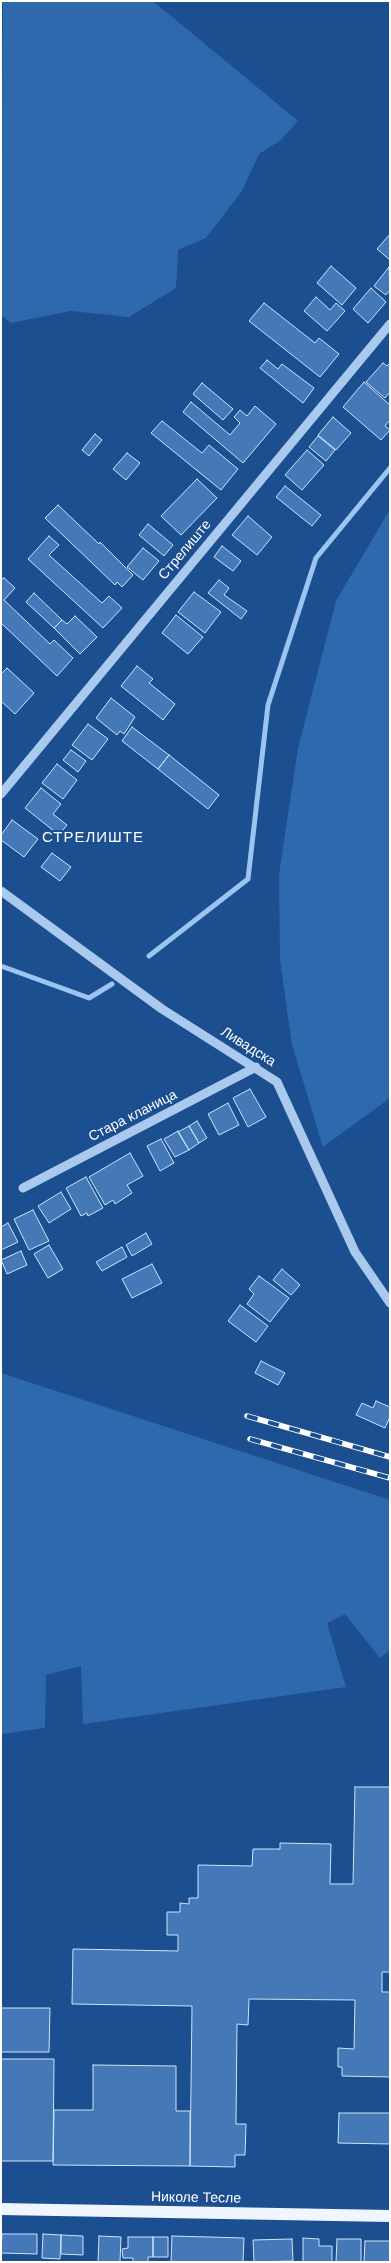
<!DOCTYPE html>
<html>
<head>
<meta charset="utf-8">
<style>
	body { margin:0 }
	#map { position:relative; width:391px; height:2263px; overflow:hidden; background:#1b4f8f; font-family:Arial,sans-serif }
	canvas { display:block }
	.frame { position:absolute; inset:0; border:2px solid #fff; pointer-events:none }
</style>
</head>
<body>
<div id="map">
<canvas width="391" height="2263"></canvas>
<div class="frame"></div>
</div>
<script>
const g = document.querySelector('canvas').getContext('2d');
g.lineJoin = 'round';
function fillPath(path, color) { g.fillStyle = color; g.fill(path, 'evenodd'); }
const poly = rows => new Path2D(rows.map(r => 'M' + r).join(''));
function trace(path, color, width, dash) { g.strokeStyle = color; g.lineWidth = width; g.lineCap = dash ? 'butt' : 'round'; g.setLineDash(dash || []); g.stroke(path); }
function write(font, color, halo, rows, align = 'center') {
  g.font = font + ' Arial,sans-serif'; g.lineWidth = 4; g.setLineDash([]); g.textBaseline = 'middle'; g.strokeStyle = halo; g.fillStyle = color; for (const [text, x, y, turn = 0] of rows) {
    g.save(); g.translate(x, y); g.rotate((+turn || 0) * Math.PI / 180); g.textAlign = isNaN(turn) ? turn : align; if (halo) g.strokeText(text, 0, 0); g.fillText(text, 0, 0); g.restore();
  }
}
const green = poly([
	[3,1,153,1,298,121,281,140,259,154,242,191,206,238,178,250,176,288,129,317,71,311,11,323,1,315],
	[390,509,390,1098,323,1147,292,1045,280,960,279,874,298,748,336,601],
	[1,1373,390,1500,390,1650,380,1658,345,1614,327,1623,346,1687,83,1724,81,1666,46,1675,45,1728,1,1734]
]);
const stream = poly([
	[149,956,248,879,268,705,316,558,390,468],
	[1,966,89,998,112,984]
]);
const building = poly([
	[390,234,390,260,377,249,390,234],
	[331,266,356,288,342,305,317,283,331,266],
	[389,267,390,290,386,295,374,286,389,267],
	[371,288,386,302,368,323,353,309,371,288],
	[316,297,330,310,336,303,345,311,327,331,304,311,316,297],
	[264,303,315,343,319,338,339,354,320,377,249,321,264,303],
	[267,360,278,369,282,364,314,388,303,403,260,368,267,360],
	[383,363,387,366,390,363,390,392,385,398,366,382,383,363],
	[364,382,390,405,390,420,385,426,390,430,381,440,343,407,364,382],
	[202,383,233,409,223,420,193,394,202,383],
	[191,402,230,435,240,423,234,417,240,410,247,416,255,406,276,424,243,463,183,412,191,402],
	[333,417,351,433,336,450,318,435,333,417],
	[162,421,202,453,209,445,238,469,221,490,151,433,162,421],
	[95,434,102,440,89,456,82,450,95,434],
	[318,436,335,450,326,461,309,447,318,436],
	[307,450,324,465,302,490,285,475,307,450],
	[127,453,140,463,126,480,113,469,127,453],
	[197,479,217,498,181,535,161,516,197,479],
	[285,486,321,515,312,526,276,497,285,486],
	[58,505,99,544,100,542,133,575,122,587,117,582,115,585,45,518,58,505],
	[248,516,272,537,257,555,232,535,248,516],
	[148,524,173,545,164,556,139,535,148,524],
	[49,536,59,545,49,555,102,603,109,596,122,608,103,628,28,559,49,536],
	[222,546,241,561,233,571,214,557,222,546],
	[143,548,159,561,143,580,127,567,143,548],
	[4,578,15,588,4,600,50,644,54,640,73,658,57,676,1,623,1,580,4,578],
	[219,580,229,588,224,595,247,611,241,619,208,593,219,580],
	[194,592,221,612,205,633,178,612,194,592],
	[34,593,62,620,54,628,26,602,34,593],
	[176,615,203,637,188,654,162,633,176,615],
	[75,616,97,637,80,654,54,628,62,620,67,624,75,616],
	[137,666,153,679,149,683,175,704,163,720,121,686,137,666],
	[7,668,34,693,15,714,1,701,1,674,7,668],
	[111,698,135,717,124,734,120,731,117,735,96,718,111,698],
	[88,724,108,739,92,760,72,745,88,724],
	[132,727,169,755,158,769,122,741,132,727],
	[71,750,86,761,78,772,63,760,71,750],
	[169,755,219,795,208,809,158,769,169,755],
	[57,764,77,780,63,799,42,783,57,764],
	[41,788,61,804,53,814,67,825,59,835,25,808,41,788],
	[12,820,38,839,24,857,1,840,1,835,12,820],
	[52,853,71,867,60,881,41,867,52,853],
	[250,1089,266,1117,248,1127,233,1098,250,1089],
	[228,1103,239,1125,219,1135,208,1114,228,1103],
	[197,1121,207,1138,199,1143,189,1126,197,1121],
	[189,1126,199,1143,189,1150,178,1132,189,1126],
	[178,1131,189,1150,175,1157,164,1139,178,1131],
	[161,1139,174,1163,160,1171,147,1146,161,1139],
	[130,1153,143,1176,127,1185,132,1193,115,1204,113,1200,105,1205,89,1177,130,1153],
	[86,1177,103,1208,88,1216,87,1213,81,1216,66,1188,86,1177],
	[61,1192,71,1209,49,1223,38,1206,61,1192],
	[33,1210,49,1241,29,1250,14,1219,33,1210],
	[8,1223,18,1242,1,1250,1,1227,8,1223],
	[146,1233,152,1244,132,1256,126,1245,146,1233],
	[49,1245,63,1269,48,1278,34,1254,49,1245],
	[122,1247,127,1257,102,1271,96,1262,122,1247],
	[21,1251,27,1265,7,1274,1,1260,21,1251],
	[152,1264,162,1283,132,1298,122,1279,152,1264],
	[282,1269,300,1285,291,1295,273,1280,282,1269],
	[259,1276,289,1298,270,1322,247,1304,254,1294,249,1289,259,1276],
	[240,1305,268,1326,256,1342,228,1321,240,1305],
	[261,1361,285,1373,278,1385,255,1373,261,1361],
	[376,1401,390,1407,390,1417,385,1428,356,1415,362,1403,373,1408,376,1401],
	[355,1787,390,1787,390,1972,382,1972,382,1992,390,1992,390,2077,342,2076,342,2067,338,2067,338,2048,354,2049,355,2000,249,1999,248,2025,237,2024,236,2124,246,2124,245,2155,235,2155,235,2167,190,2166,192,2006,72,2004,73,1949,178,1951,178,1935,167,1935,167,1912,180,1912,180,1903,189,1904,189,1898,198,1898,198,1865,252,1866,253,1849,280,1849,280,1843,331,1844,330,1884,353,1884,355,1787],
	[1,2008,50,2008,49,2052,1,2052,1,2008],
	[1,2059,54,2059,53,2161,1,2161,1,2059],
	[93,2065,176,2066,176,2111,190,2111,190,2166,53,2165,54,2110,93,2110,93,2065],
	[339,2113,390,2113,390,2144,338,2143,339,2113],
	[2,2234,37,2234,37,2254,1,2253,2,2234],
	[43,2234,61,2235,60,2259,42,2258,43,2234],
	[61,2235,83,2236,83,2255,61,2254,61,2235],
	[99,2236,121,2237,120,2262,98,2262,99,2236],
	[172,2236,244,2238,243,2262,171,2262,172,2236],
	[128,2237,153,2237,153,2257,148,2257,148,2262,133,2262,133,2258,123,2258,122,2249,128,2248,128,2237],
	[153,2237,168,2237,168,2257,153,2257,153,2237],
	[303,2238,319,2239,319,2246,332,2246,332,2262,303,2262,303,2238],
	[292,2239,293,2261,254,2262,253,2240,292,2239],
	[337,2239,361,2239,361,2262,336,2262,337,2239],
	[365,2241,390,2241,390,2262,364,2262,365,2241]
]);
const minor = poly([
	[1,794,390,324],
	[1,891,162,1009,277,1082,355,1252,390,1303],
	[23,1188,256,1067]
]);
const major = poly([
	[1,2209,390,2216]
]);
const rail = poly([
	[247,1416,390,1457],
	[250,1439,390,1478]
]);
const streetNames = [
	["Стрелиште",185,550,-50],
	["Ливадска",248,1047,32],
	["Стара кланица",133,1116,-27],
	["Николе Тесле",196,2198,1]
];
const neighbourhoodNames = [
	["СТРЕЛИШТЕ",93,838]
];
fillPath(green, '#2e69ad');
trace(stream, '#9cc4f0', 5);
fillPath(building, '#4478b7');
trace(building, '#cfe3fa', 1);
trace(minor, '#a9c9ee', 9);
trace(major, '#f0f6ff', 12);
trace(rail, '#fff', 5.5);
trace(rail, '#1b4f8f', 4, [11]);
write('14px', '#fff', '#1b4f8f', streetNames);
g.letterSpacing = '1px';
write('15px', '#fff', '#1b4f8f', neighbourhoodNames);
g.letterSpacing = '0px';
</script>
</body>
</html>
